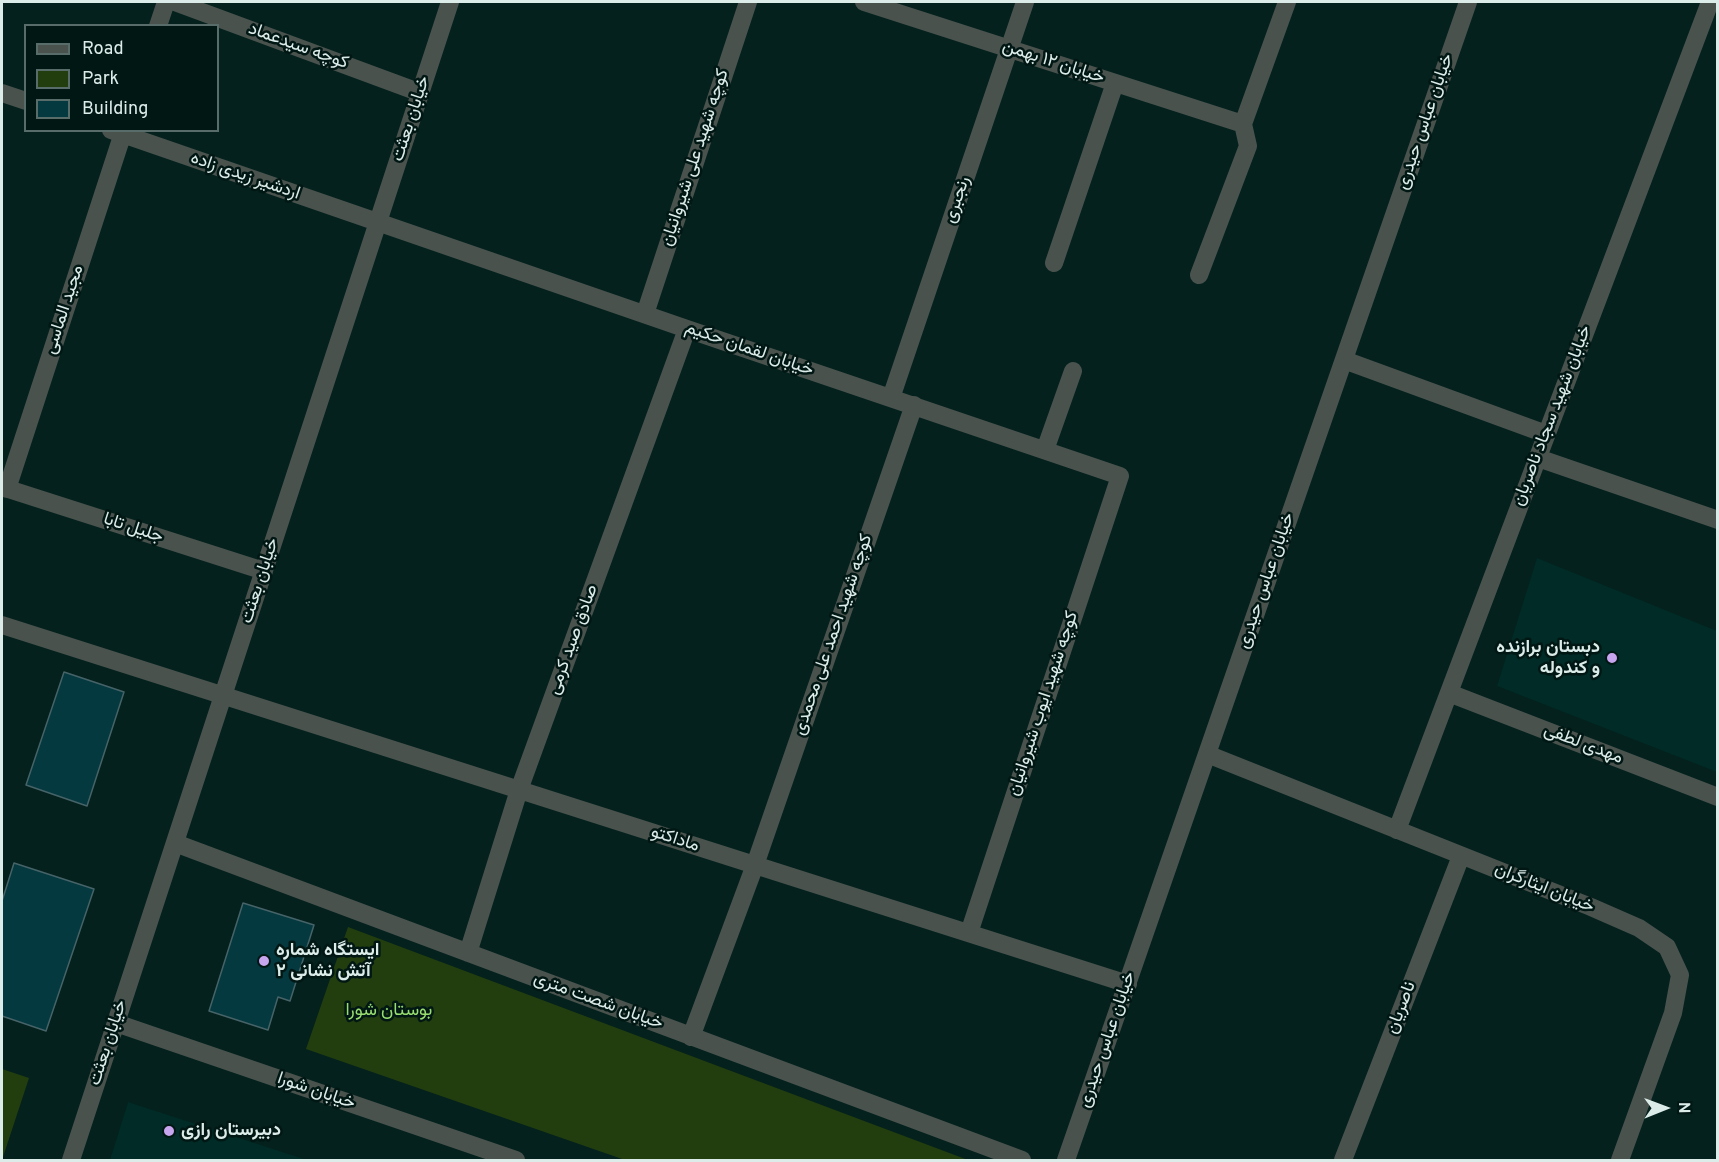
<!DOCTYPE html>
<html>
<head>
<meta charset="utf-8">
<style>
	body { margin:0 }
	#map { position:relative; width:1719px; height:1162px; overflow:hidden; background:#04211d; font-family:Overpass,sans-serif }
	canvas { display:block }
	.frame { position:absolute; inset:0; border:3px solid #dcece9; pointer-events:none }
	.legend { position:absolute; left:24px; top:24px; width:195px; height:108px; box-sizing:border-box; background:#001714; border:2px solid #586c69; margin:0; padding:8px 10px; list-style:none; font-size:18px; color:#dcece9 }
	.legend li { display:flex; align-items:center; gap:12px; height:30px }
	.legend b { width:30px; border:2px solid #586c69 }
	.north { position:absolute; left:1635px; top:1078px; width:60px; height:60px; -webkit-text-stroke:4px #001714; paint-order:stroke; rotate:89deg; font-size:16px; font-weight:700; line-height:24px; text-align:center; color:#dcece9 }
	.north::after { content:''; display:block; margin:auto; width:21px; height:27px; background:#dcece9; clip-path:polygon(50% 0,100% 100%,50% 72%,0 100%) }
</style>
</head>
<body>
<div id="map">
<canvas width="1719" height="1162"></canvas>
<div class="frame"></div>
<ul class="legend">
<li><b style="height:8px;background:#49524d"></b>Road</li>
<li><b style="height:16px;background:#223e0f"></b>Park</li>
<li><b style="height:16px;background:#04393f"></b>Building</li>
</ul>
<div class="north">N</div>
</div>
<script>
const g = document.querySelector('canvas').getContext('2d');
g.lineJoin = 'round';
function fillPath(path, color) { g.fillStyle = color; g.fill(path, 'evenodd'); }
const poly = rows => new Path2D(rows.map(r => 'M' + r).join(''));
function trace(path, color, width, dash) { g.strokeStyle = color; g.lineWidth = width; g.lineCap = dash ? 'butt' : 'round'; g.setLineDash(dash || []); g.stroke(path); }
function write(font, color, halo, rows, align = 'center') {
  g.font = font + ' Overpass,Vazirmatn,sans-serif'; g.lineWidth = 5; g.setLineDash([]); g.textBaseline = 'middle'; g.strokeStyle = halo; g.fillStyle = color; for (const [text, x, y, turn = 0] of rows) {
    g.save(); g.translate(x, y); g.rotate((+turn || 0) * Math.PI / 180); g.textAlign = isNaN(turn) ? turn : align; if (halo) g.strokeText(text, 0, 0); g.fillText(text, 0, 0); g.restore();
  }
}
const built = poly([
	[1537,558,1717,631,1717,772,1497,686],
	[128,1102,307,1160,110,1160]
]);
const green = poly([
	[348,927,968,1160,625,1160,306,1049],
	[2,1069,29,1078,2,1160]
]);
const building = poly([
	[64,672,124,692,87,806,26,785,64,672],
	[14,863,94,889,46,1031,2,1016,2,901,14,863],
	[243,903,314,925,290,1001,278,997,268,1030,209,1011,243,903]
]);
const minor = poly([
	[175,2,421,93],
	[864,2,1243,124],
	[158,26,166,2],
	[2,93,26,101],
	[1243,124,1287,2],
	[111,130,687,329,1120,476,969,933],
	[1054,263,1115,83],
	[1199,275,1248,146,1243,124],
	[645,314,748,2],
	[1344,360,1546,434],
	[891,398,1025,2],
	[1045,450,1073,371],
	[1538,458,1718,520],
	[2,487,264,571],
	[7,489,124,130],
	[2,625,1128,984],
	[1449,693,1718,797],
	[1207,754,1591,907,1639,928,1667,947,1680,975,1673,1013,1620,1160],
	[1397,830,1710,2],
	[175,843,1022,1160],
	[468,953,519,790,687,329],
	[116,1023,516,1160],
	[691,1037,755,865,914,405],
	[71,1160,450,2],
	[1066,1160,1468,2],
	[1343,1160,1461,856]
]);
const markers = [
	[1612,658,6,"#c8a6ef"],
	[264,961,6,"#c8a6ef"],
	[169,1131,6,"#c8a6ef"]
];
const streetNames = [
	["کوچه سیدعماد",298,47,20],
	["خیابان ۱۲ بهمن",1053,63,18],
	["خیابان بعثت",412,119,-72],
	["خیابان عباس حیدری",1426,122,-71],
	["کوچه شهید علی شیروانیان",696,158,-72],
	["اردشیر زیدی زاده",245,177,19],
	["رنجبری",958,200,-71],
	["مجید الماسی",65,310,-72],
	["خیابان لقمان حکیم",749,350,19],
	["خیابان شهید سجاد ناصریان",1553,416,-69],
	["جلیل تابا",133,529,18],
	["خیابان بعثت",261,581,-72],
	["خیابان عباس حیدری",1267,581,-71],
	["کوچه شهید احمد علی محمدی",834,635,-71],
	["صادق صید کرمی",574,640,-70],
	["کوچه شهید ایوب شیروانیان",1044,704,-72],
	["مهدی لطفی",1583,745,21],
	["ماداکتو",675,840,18],
	["خیابان ایثارگران",1544,889,22],
	["خیابان شصت متری",598,1002,20],
	["ناصریان",1402,1008,-69],
	["خیابان عباس حیدری",1108,1040,-71],
	["خیابان بعثت",109,1043,-72],
	["خیابان شورا",316,1092,19]
];
const poiNames = [
	["دبستان برازنده",1600,648,"right"],
	["و کندوله",1600,669,"right"],
	["ایستگاه شماره",276,951],
	["۲ آتش نشانی",276,972],
	["دبیرستان رازی",181,1131]
];
const parkNames = [
	["بوستان شورا",389,1011]
];
fillPath(built, '#012b26');
fillPath(green, '#223e0f');
fillPath(building, '#04393f');
trace(building, '#466368', 1.5);
trace(minor, '#49524d', 18);
for (const [x, y, r, color] of markers) { const dot = new Path2D(); dot.arc(x, y, r, 0, 2 * Math.PI); g.fillStyle = color; g.fill(dot); trace(dot, '#001714', 2); }
write('18px', '#dcece9', '#001714', streetNames);
write('bold 18px', '#dcece9', '#001714', poiNames, 'left');
write('18px', '#98de6f', '#001714', parkNames);
</script>
</body>
</html>
